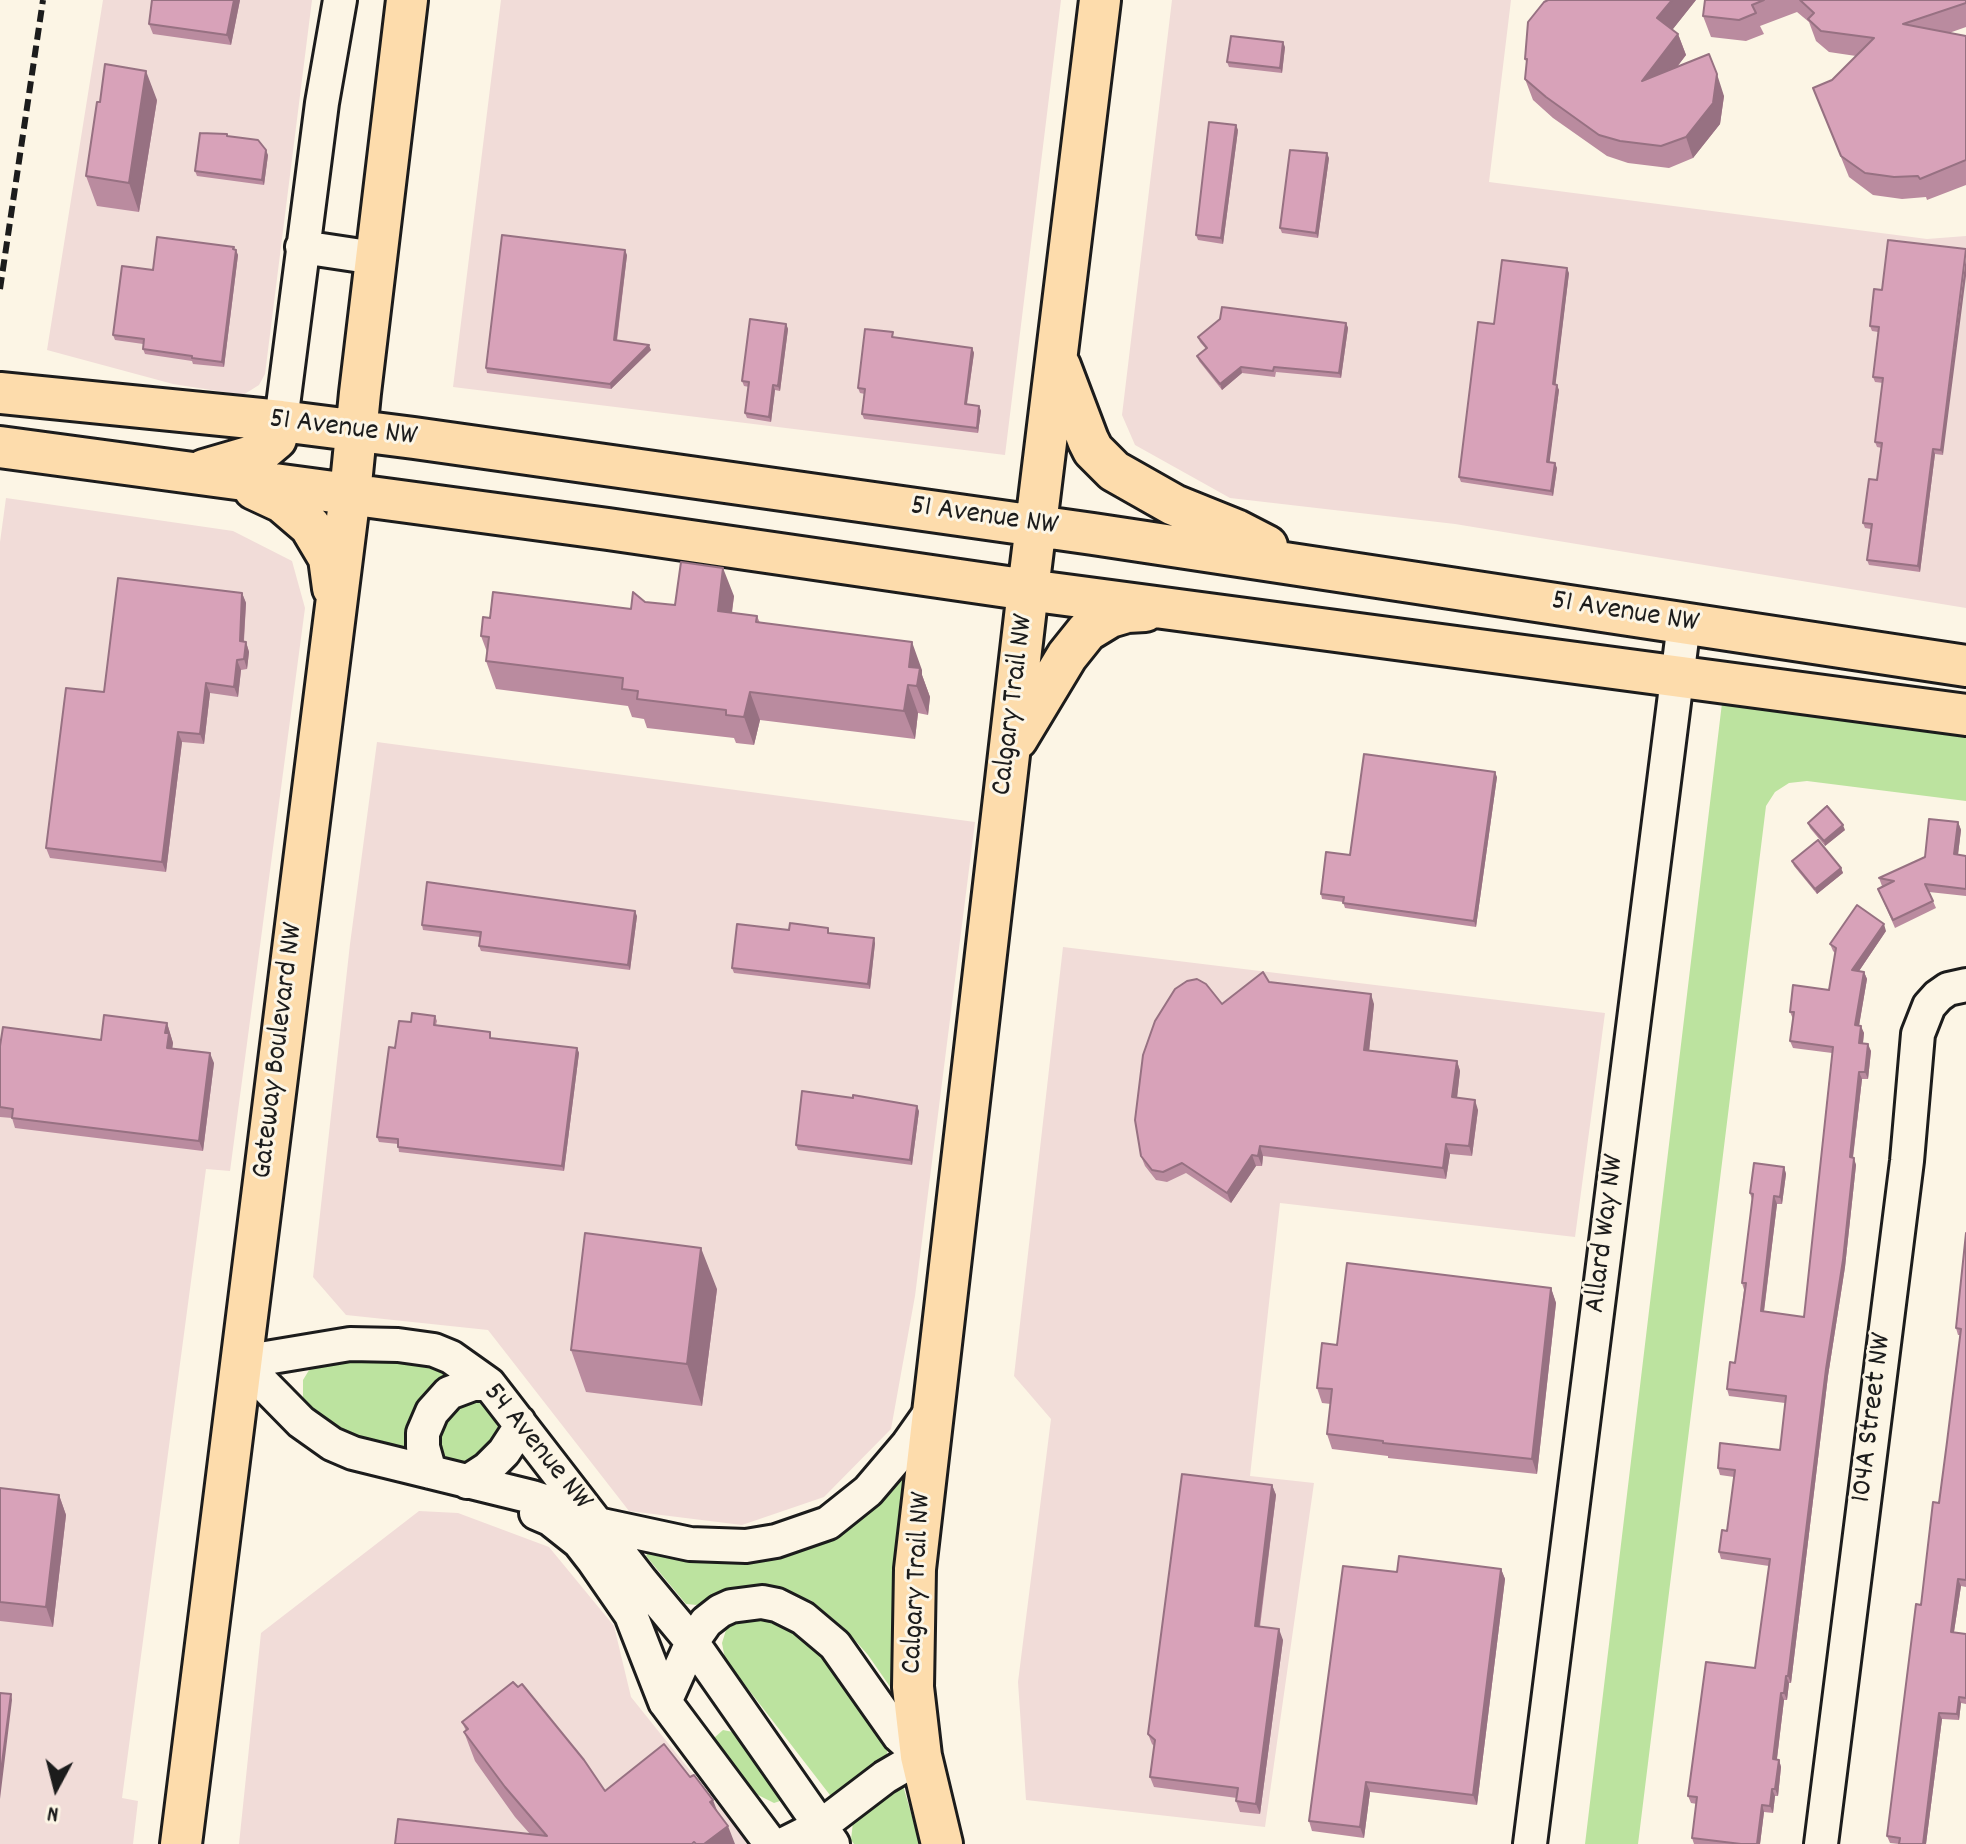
<!DOCTYPE html>
<html>
<head>
<meta charset="utf-8">
<style>
	body { margin:0 }
	#map { position:relative; width:1966px; height:1844px; overflow:hidden; background:#fcf5e5; font-family:Dekko,sans-serif }
	canvas { display:block }
	.north { position:absolute; left:16px; top:1748px; width:80px; height:80px; -webkit-text-stroke:6px #fcf5e5; paint-order:stroke; rotate:187deg; font-size:22px; font-weight:700; line-height:32px; text-align:center; color:#1c1c1c }
	.north::after { content:''; display:block; margin:auto; width:28px; height:36px; background:#1c1c1c; clip-path:polygon(50% 0,100% 100%,50% 72%,0 100%) }
</style>
</head>
<body>
<div id="map">
<canvas width="1966" height="1844"></canvas>
<div class="north">N</div>
</div>
<script>
const g = document.querySelector('canvas').getContext('2d');
g.lineJoin = 'round';
function fillPath(path, color) { g.fillStyle = color; g.fill(path, 'evenodd'); }
const poly = rows => new Path2D(rows.map(r => 'M' + r).join(''));
function trace(path, color, width, dash) { g.strokeStyle = color; g.lineWidth = width; g.lineCap = dash ? 'butt' : 'round'; g.setLineDash(dash || []); g.stroke(path); }
function write(font, color, halo, rows, align = 'center') {
  g.font = font + ' Dekko,sans-serif'; g.lineWidth = 6; g.setLineDash([]); g.textBaseline = 'middle'; g.strokeStyle = halo; g.fillStyle = color; for (const [text, x, y, turn = 0] of rows) {
    g.save(); g.translate(x, y); g.rotate((+turn || 0) * Math.PI / 180); g.textAlign = isNaN(turn) ? turn : align; if (halo) g.strokeText(text, 0, 0); g.fillText(text, 0, 0); g.restore();
  }
}
const built = poly([
	[103,0,312,0,265,374,259,385,243,395,173,384,47,350],
	[501,0,1061,0,1005,455,453,387],
	[1172,0,1511,0,1489,182,1927,239,1966,236,1966,608,1455,524,1230,498,1135,445,1122,415],
	[6,498,233,531,292,561,305,608,230,1171,206,1169,122,1798,138,1801,133,1844,0,1844,0,542],
	[377,742,975,822,915,1296,891,1429,824,1497,742,1525,629,1511,488,1330,346,1315,313,1277,350,944],
	[1063,947,1605,1013,1575,1237,1280,1203,1250,1476,1314,1483,1265,1827,1026,1800,1018,1682,1051,1419,1014,1376],
	[419,1511,458,1513,549,1547,614,1626,631,1697,749,1844,239,1844,261,1633]
]);
const green = poly([
	[1722,703,1966,734,1966,801,1807,781,1789,783,1775,792,1766,806,1638,1844,1585,1844],
	[374,1348,447,1370,437,1386,408,1453,340,1433,307,1408,303,1399,303,1380,314,1362],
	[483,1396,503,1428,497,1447,465,1465,448,1461,442,1455,438,1439,451,1405],
	[907,1474,895,1694,868,1655,845,1629,812,1601,777,1587,757,1585,726,1591,697,1605,686,1604,646,1556,649,1551,780,1556,805,1548,853,1524,871,1510],
	[747,1613,804,1627,888,1747,886,1760,833,1799,725,1659,722,1643,726,1630,731,1622],
	[723,1730,738,1733,782,1788,780,1801,774,1803,758,1795,729,1761,714,1738],
	[902,1782,920,1844,854,1844,851,1840,853,1822]
]);
const minor = poly([
	[302,247,375,258],
	[281,421,322,103,340,0],
	[242,1362,350,1344,398,1345,434,1350,451,1357,489,1384,642,1582,692,1642,833,1844],
	[242,1362,301,1422,332,1444,353,1453,532,1497,563,1507,597,1524,690,1544,746,1546,776,1541,828,1523,868,1491,908,1444,932,1410],
	[430,1472,423,1447,423,1433,432,1412,449,1393,473,1384,489,1384],
	[467,1482,487,1469,504,1452,517,1432,519,1422],
	[536,1513,550,1519,579,1542,593,1560,631,1615,665,1702,771,1844],
	[665,1702,692,1642,706,1622,720,1611,731,1606,762,1602,777,1605,803,1618,835,1645,899,1736,921,1756,885,1777,822,1825,784,1844],
	[1530,1844,1684,623],
	[1821,1844,1907,1161,1918,1034,1929,1006,1938,996,1948,989,1966,985]
]);
const major = poly([
	[1060,366,1088,440,1093,450,1114,471,1174,505,1236,530,1267,546],
	[0,393,281,421,414,438,1093,534,1966,666],
	[0,447,608,529,1028,590,1966,715],
	[204,470,252,456,263,450,276,439,281,421],
	[254,489,282,502,310,526,329,558,333,588],
	[1017,739,1067,656,1087,631,1110,617,1127,612,1145,611],
	[181,1844,350,494,360,393,407,0],
	[942,1844,921,1756,913,1687,915,1569,1028,590,1100,0]
]);
const rail = poly([
	[0,289,43,0]
]);
const wall = poly([
	[240,0,231,45,153,34,149,24],
	[1696,0,1672,30,1678,34,1686,55,1677,67,1724,96,1720,124,1693,158,1669,168,1628,163,1607,156,1553,118,1533,100,1525,79,1527,64,1525,59],
	[1705,0,1966,0,1966,27,1949,33,1966,36,1966,185,1927,200,1926,197,1902,199,1873,195,1849,177,1813,88,1832,80,1856,56,1829,52,1816,41,1809,22,1797,12,1760,26,1764,34,1746,41,1711,37,1703,16],
	[1285,47,1282,73,1229,67,1227,62],
	[157,100,139,212,97,206,86,176],
	[1238,130,1223,244,1198,240,1196,235],
	[227,136,268,155,264,185,197,176,195,171],
	[1329,158,1318,238,1282,233,1280,228],
	[1888,240,1943,455,1935,454,1920,572,1869,565,1867,560,1871,529,1865,528,1863,523,1877,480,1882,448,1877,447,1875,442,1883,383,1875,382,1873,377,1878,332,1872,331,1870,326,1882,290],
	[235,250,238,255,224,367,193,364,192,361,145,354,143,349,143,344,115,340,113,335,153,270],
	[627,255,617,341,651,350,611,389,487,373,486,368],
	[1569,273,1555,385,1559,390,1549,462,1557,468,1553,496,1461,482,1459,477,1494,324],
	[1346,323,1348,328,1341,378,1276,372,1275,377,1242,373,1222,390,1199,361,1197,356,1206,349,1200,342,1198,337],
	[786,324,788,329,780,391,775,390,771,422,747,418,745,413,749,387,744,386,742,381],
	[894,338,972,348,974,353,967,404,979,406,981,411,978,433,864,419,862,414,865,394,860,393,858,388],
	[242,593,246,603,244,641,246,642,249,652,247,669,241,670,238,697,210,693,204,744,182,742,166,872,50,858,46,848,104,692],
	[734,596,732,613,757,616,760,623,922,670,922,675,930,697,928,715,918,713,915,739,760,720,754,745,736,743,734,738,647,728,644,719,632,717,628,706,496,689,486,661,487,652,481,636,490,618,631,609,645,602,675,605],
	[1497,777,1476,927,1345,908,1343,902,1322,899,1321,894,1350,855],
	[1958,822,1961,830,1958,855,1966,856,1966,896,1929,892,1936,908,1895,928,1878,889,1882,886,1879,878,1925,857],
	[1808,823,1845,830,1825,846,1810,828],
	[1792,861,1841,868,1843,873,1817,894,1794,866],
	[637,916,630,970,481,951,479,946,480,937,423,930,422,925],
	[828,928,829,933,875,943,870,989,734,973,732,968,789,930],
	[1886,931,1859,971,1864,972,1867,979,1859,1025,1864,1033,1863,1044,1871,1051,1868,1079,1862,1079,1853,1158,1856,1165,1845,1267,1828,1376,1791,1683,1789,1683,1787,1700,1784,1700,1777,1759,1779,1760,1781,1767,1778,1796,1775,1796,1773,1813,1764,1812,1760,1844,1694,1844,1692,1838,1697,1804,1691,1803,1688,1796,1755,1668,1769,1566,1721,1559,1719,1552,1727,1531,1734,1477,1720,1475,1718,1468,1780,1450,1785,1403,1729,1396,1727,1389,1735,1363,1744,1290,1742,1283,1752,1200,1750,1193,1784,1167,1786,1174,1782,1204,1777,1204,1764,1312,1804,1317,1832,1053,1793,1048,1790,1041,1793,1019,1790,1012,1829,990,1835,953,1833,951,1830,944],
	[1269,982,1374,1004,1369,1051,1457,1061,1460,1071,1457,1097,1478,1110,1472,1156,1450,1154,1446,1179,1263,1156,1262,1166,1256,1166,1231,1203,1186,1173,1167,1182,1156,1180,1145,1166,1141,1156,1222,1004],
	[435,1016,437,1021,436,1025,492,1038,577,1048,579,1053,564,1171,399,1152,398,1144,379,1142,377,1137,411,1022],
	[167,1023,173,1043,172,1048,214,1063,203,1151,15,1128,12,1118,0,1117,0,1046,101,1040],
	[853,1098,919,1111,912,1165,798,1150,796,1145],
	[1966,1233,1966,1587,1961,1586,1954,1632,1966,1634,1966,1704,1961,1703,1959,1720,1942,1719,1926,1844,1899,1844,1890,1843,1887,1836,1921,1605,1939,1503,1947,1442,1960,1335,1958,1335,1956,1328],
	[1551,1288,1556,1303,1537,1474,1388,1458,1388,1456,1332,1449,1327,1434,1331,1404,1322,1403,1317,1388,1337,1345],
	[717,1289,702,1406,586,1392,571,1350],
	[1272,1485,1276,1495,1260,1627,1283,1640,1260,1814,1240,1812,1236,1801,1237,1798,1154,1787,1150,1777,1154,1746,1152,1744,1148,1734],
	[0,1488,59,1495,66,1515,53,1627,0,1621],
	[1501,1569,1505,1579,1477,1805,1370,1792,1364,1838,1312,1831,1309,1821,1397,1572],
	[462,1722,605,1791,717,1812,728,1826,395,1844,530,1834,515,1817,475,1761,464,1732,466,1731]
]);
const shadedWall = poly([
	[234,0,240,0,231,45,227,35],
	[1672,0,1696,0,1665,39,1657,18],
	[1678,34,1686,55,1650,102,1642,81],
	[1283,42,1285,47,1282,73,1280,68],
	[146,71,157,100,139,212,129,183],
	[1717,74,1724,96,1720,124,1693,158,1686,137],
	[1236,125,1238,130,1223,244,1221,238],
	[266,150,268,155,264,185,262,180],
	[1327,153,1329,158,1318,238,1316,233],
	[236,250,238,255,224,367,222,362],
	[625,250,627,255,616,345,614,340],
	[1966,257,1966,276,1943,455,1941,450],
	[1567,268,1569,273,1555,389,1553,384],
	[1346,323,1348,328,1341,378,1339,373],
	[786,324,788,329,780,391,778,386],
	[649,345,651,350,611,389,610,384],
	[972,348,974,353,966,409,965,404],
	[1241,367,1242,373,1222,390,1220,384],
	[773,385,775,390,771,422,769,417],
	[1557,385,1559,390,1549,467,1547,462],
	[979,406,981,411,978,433,977,428],
	[1933,449,1935,454,1920,572,1918,566],
	[1555,463,1557,468,1553,496,1551,491],
	[723,568,734,596,728,639,718,611],
	[242,593,246,603,243,651,240,641],
	[246,642,249,652,247,669,244,659],
	[912,642,922,670,922,675,930,697,928,715,909,667],
	[237,660,241,670,238,697,234,687],
	[206,683,210,693,204,744,200,734],
	[908,685,918,713,915,739,904,711],
	[750,692,760,720,754,745,744,717],
	[178,732,182,742,166,872,162,862],
	[1495,772,1497,777,1476,927,1474,921],
	[1958,822,1961,830,1957,862,1954,854],
	[1843,825,1845,830,1825,846,1824,841],
	[1841,868,1843,873,1817,894,1815,889],
	[635,911,637,916,630,970,628,965],
	[1884,924,1886,931,1855,977,1852,970],
	[874,938,875,943,870,989,868,984],
	[1864,972,1867,979,1858,1032,1855,1025],
	[1371,994,1374,1004,1368,1061,1364,1050],
	[167,1023,173,1043,171,1058,167,1048,165,1033],
	[1861,1026,1864,1033,1862,1050,1859,1043],
	[1868,1044,1871,1051,1868,1079,1865,1072],
	[577,1048,579,1053,564,1171,562,1166],
	[210,1053,214,1063,203,1151,199,1141],
	[1457,1061,1460,1071,1456,1107,1452,1097],
	[1859,1072,1862,1079,1852,1164,1850,1157],
	[1475,1100,1478,1110,1472,1156,1469,1146],
	[917,1106,919,1111,912,1165,910,1160],
	[1446,1144,1450,1154,1446,1179,1443,1168],
	[1260,1146,1263,1156,1262,1166,1258,1156],
	[1252,1155,1256,1166,1231,1203,1227,1193],
	[1854,1158,1856,1165,1845,1267,1828,1376,1791,1683,1788,1676,1826,1369],
	[1784,1167,1786,1174,1782,1204,1780,1197],
	[1774,1196,1777,1204,1763,1318,1761,1311],
	[701,1248,717,1289,702,1406,687,1364],
	[1551,1288,1556,1303,1537,1474,1532,1459],
	[1272,1485,1276,1495,1258,1637,1255,1626],
	[59,1495,66,1515,53,1627,46,1607],
	[1501,1569,1505,1579,1477,1805,1473,1795],
	[1958,1579,1961,1586,1953,1638,1951,1632],
	[1279,1629,1283,1640,1260,1814,1256,1804],
	[1786,1676,1789,1683,1787,1700,1784,1693],
	[1781,1693,1784,1700,1776,1766,1773,1759],
	[11,1694,12,1700,0,1799,0,1779],
	[1959,1697,1961,1703,1959,1720,1957,1714],
	[1939,1713,1942,1719,1926,1844,1923,1844],
	[1779,1760,1781,1767,1778,1796,1775,1789],
	[1366,1782,1370,1792,1364,1838,1360,1827],
	[1772,1789,1775,1796,1773,1813,1770,1806],
	[713,1800,724,1829,728,1826,735,1844,704,1844,710,1802],
	[1762,1805,1764,1812,1760,1844,1757,1844]
]);
const building = poly([
	[152,0,234,0,227,35,149,24,152,0],
	[1548,0,1672,0,1657,18,1678,34,1642,81,1709,54,1717,74,1713,103,1686,137,1661,146,1620,141,1599,135,1546,97,1525,79,1527,59,1525,59,1528,22,1544,2,1548,0],
	[1705,0,1764,0,1752,5,1756,13,1739,20,1703,16,1705,0],
	[1800,0,1966,0,1966,3,1903,24,1966,36,1966,160,1920,179,1918,176,1894,177,1865,173,1841,156,1813,88,1832,80,1874,38,1821,31,1808,19,1814,13,1800,0],
	[1231,36,1283,42,1280,68,1227,62,1231,36],
	[105,64,146,71,129,183,86,176,97,102,100,102,105,64],
	[1209,122,1236,125,1221,238,1196,235,1209,122],
	[200,133,227,134,227,136,258,140,266,150,262,180,195,171,200,133],
	[1290,150,1327,153,1316,233,1280,228,1290,150],
	[502,235,625,250,614,340,649,345,610,384,486,368,502,235],
	[157,237,234,247,233,249,236,250,222,362,192,358,192,356,143,349,144,339,113,335,122,266,153,270,157,237],
	[1888,240,1966,249,1941,450,1933,449,1918,566,1867,560,1872,524,1863,523,1869,479,1877,480,1882,443,1875,442,1883,378,1873,377,1879,327,1870,326,1874,289,1882,290,1888,240],
	[1502,260,1567,268,1553,384,1557,385,1547,462,1555,463,1551,491,1459,477,1478,322,1494,324,1502,260],
	[1222,307,1346,323,1339,373,1274,367,1273,371,1241,367,1220,384,1197,356,1207,348,1198,337,1220,319,1222,307],
	[750,319,786,324,778,386,773,385,769,417,745,413,749,382,742,381,750,319],
	[865,329,893,332,892,337,972,348,965,404,979,406,977,428,862,414,865,389,858,388,865,329],
	[681,562,723,568,718,611,757,616,756,622,912,642,909,667,920,668,917,686,908,685,904,711,750,692,744,717,726,715,726,710,637,699,638,691,622,689,623,678,486,661,489,637,481,636,483,617,490,618,493,592,631,609,633,592,645,602,675,605,681,562],
	[118,578,242,593,240,641,246,642,244,659,237,660,234,687,206,683,200,734,178,732,162,862,46,848,66,688,104,692,118,578],
	[1364,754,1495,772,1474,921,1343,903,1344,897,1321,894,1326,852,1350,855,1364,754],
	[1827,806,1843,825,1824,841,1808,823,1827,806],
	[1929,819,1958,822,1954,854,1966,856,1966,889,1925,884,1933,901,1893,920,1878,889,1894,881,1879,878,1925,857,1929,819],
	[1818,840,1841,868,1815,889,1792,861,1818,840],
	[427,882,635,911,628,965,479,946,481,932,422,925,427,882],
	[1857,905,1884,924,1852,970,1864,972,1855,1025,1861,1026,1859,1043,1868,1044,1865,1072,1859,1072,1850,1157,1854,1158,1843,1260,1826,1369,1788,1676,1786,1676,1784,1693,1781,1693,1773,1759,1779,1760,1775,1789,1772,1789,1770,1806,1762,1805,1757,1844,1741,1844,1692,1838,1697,1797,1688,1796,1706,1662,1755,1668,1770,1559,1719,1552,1722,1530,1727,1531,1735,1470,1718,1468,1720,1443,1780,1450,1786,1396,1727,1389,1730,1362,1735,1363,1746,1283,1742,1283,1753,1194,1750,1193,1754,1163,1784,1167,1780,1197,1774,1196,1761,1311,1804,1317,1833,1047,1790,1041,1794,1012,1790,1012,1793,985,1829,990,1836,948,1830,944,1857,905],
	[790,923,828,928,828,933,874,938,868,984,732,968,737,924,789,930,790,923],
	[1263,972,1269,982,1371,994,1364,1050,1457,1061,1452,1097,1475,1100,1469,1146,1446,1144,1443,1168,1260,1146,1258,1156,1252,1155,1227,1193,1182,1163,1163,1172,1152,1170,1141,1156,1135,1120,1143,1055,1155,1021,1175,989,1187,981,1197,979,1206,984,1222,1004,1263,972],
	[412,1013,435,1016,434,1025,490,1032,490,1038,577,1048,562,1166,398,1147,398,1139,377,1137,389,1047,395,1048,399,1021,411,1022,412,1013],
	[104,1015,167,1023,165,1033,169,1033,167,1048,210,1053,199,1141,12,1118,13,1109,0,1107,0,1046,3,1027,101,1040,104,1015],
	[802,1091,853,1098,853,1095,917,1106,910,1160,796,1145,802,1091],
	[585,1233,701,1248,687,1364,571,1350,585,1233],
	[1966,1233,1966,1580,1958,1579,1951,1632,1966,1634,1966,1698,1959,1697,1957,1714,1939,1713,1923,1844,1899,1844,1900,1838,1887,1836,1916,1604,1921,1605,1933,1502,1939,1503,1947,1442,1961,1329,1956,1328,1966,1233],
	[1347,1263,1551,1288,1532,1459,1383,1443,1383,1441,1327,1434,1332,1389,1317,1388,1322,1343,1337,1345,1347,1263],
	[1182,1474,1272,1485,1255,1626,1279,1629,1256,1804,1236,1801,1238,1788,1150,1777,1155,1740,1148,1734,1182,1474],
	[0,1488,59,1495,46,1607,0,1602,0,1488],
	[1399,1556,1501,1569,1473,1795,1366,1782,1360,1827,1309,1821,1343,1566,1397,1572,1399,1556],
	[513,1682,518,1687,522,1684,584,1760,605,1791,664,1744,690,1777,694,1775,713,1800,710,1802,728,1826,704,1844,696,1844,694,1842,692,1844,395,1844,398,1819,547,1836,505,1787,464,1732,468,1729,462,1722,513,1682],
	[0,1693,11,1694,0,1779,0,1693]
]);
const streetNames = [
	["51 Avenue NW",343,430,7],
	["51 Avenue NW",984,518,8],
	["51 Avenue NW",1625,614,9],
	["Calgary Trail NW",1015,705,-83],
	["Gateway Boulevard NW",280,1051,-83],
	["Allard Way NW",1607,1234,-83],
	["104A Street NW",1874,1418,-83],
	["54 Avenue NW",536,1448,51],
	["Calgary Trail NW",919,1583,-87]
];
fillPath(built, '#f1dcd8');
fillPath(green, '#bce39f');
trace(minor, '#1c1c1c', 38);
trace(major, '#1c1c1c', 46);
trace(minor, '#fcf5e5', 32);
trace(major, '#fddcac', 40);
trace(rail, '#1c1c1c', 6, [12, 6]);
fillPath(wall, '#ba8b9f');
fillPath(shadedWall, '#977182');
fillPath(building, '#d8a2b9');
trace(building, '#977182', 2);
write('30px', '#1c1c1c', '#fcf5e5', streetNames);
</script>
</body>
</html>
